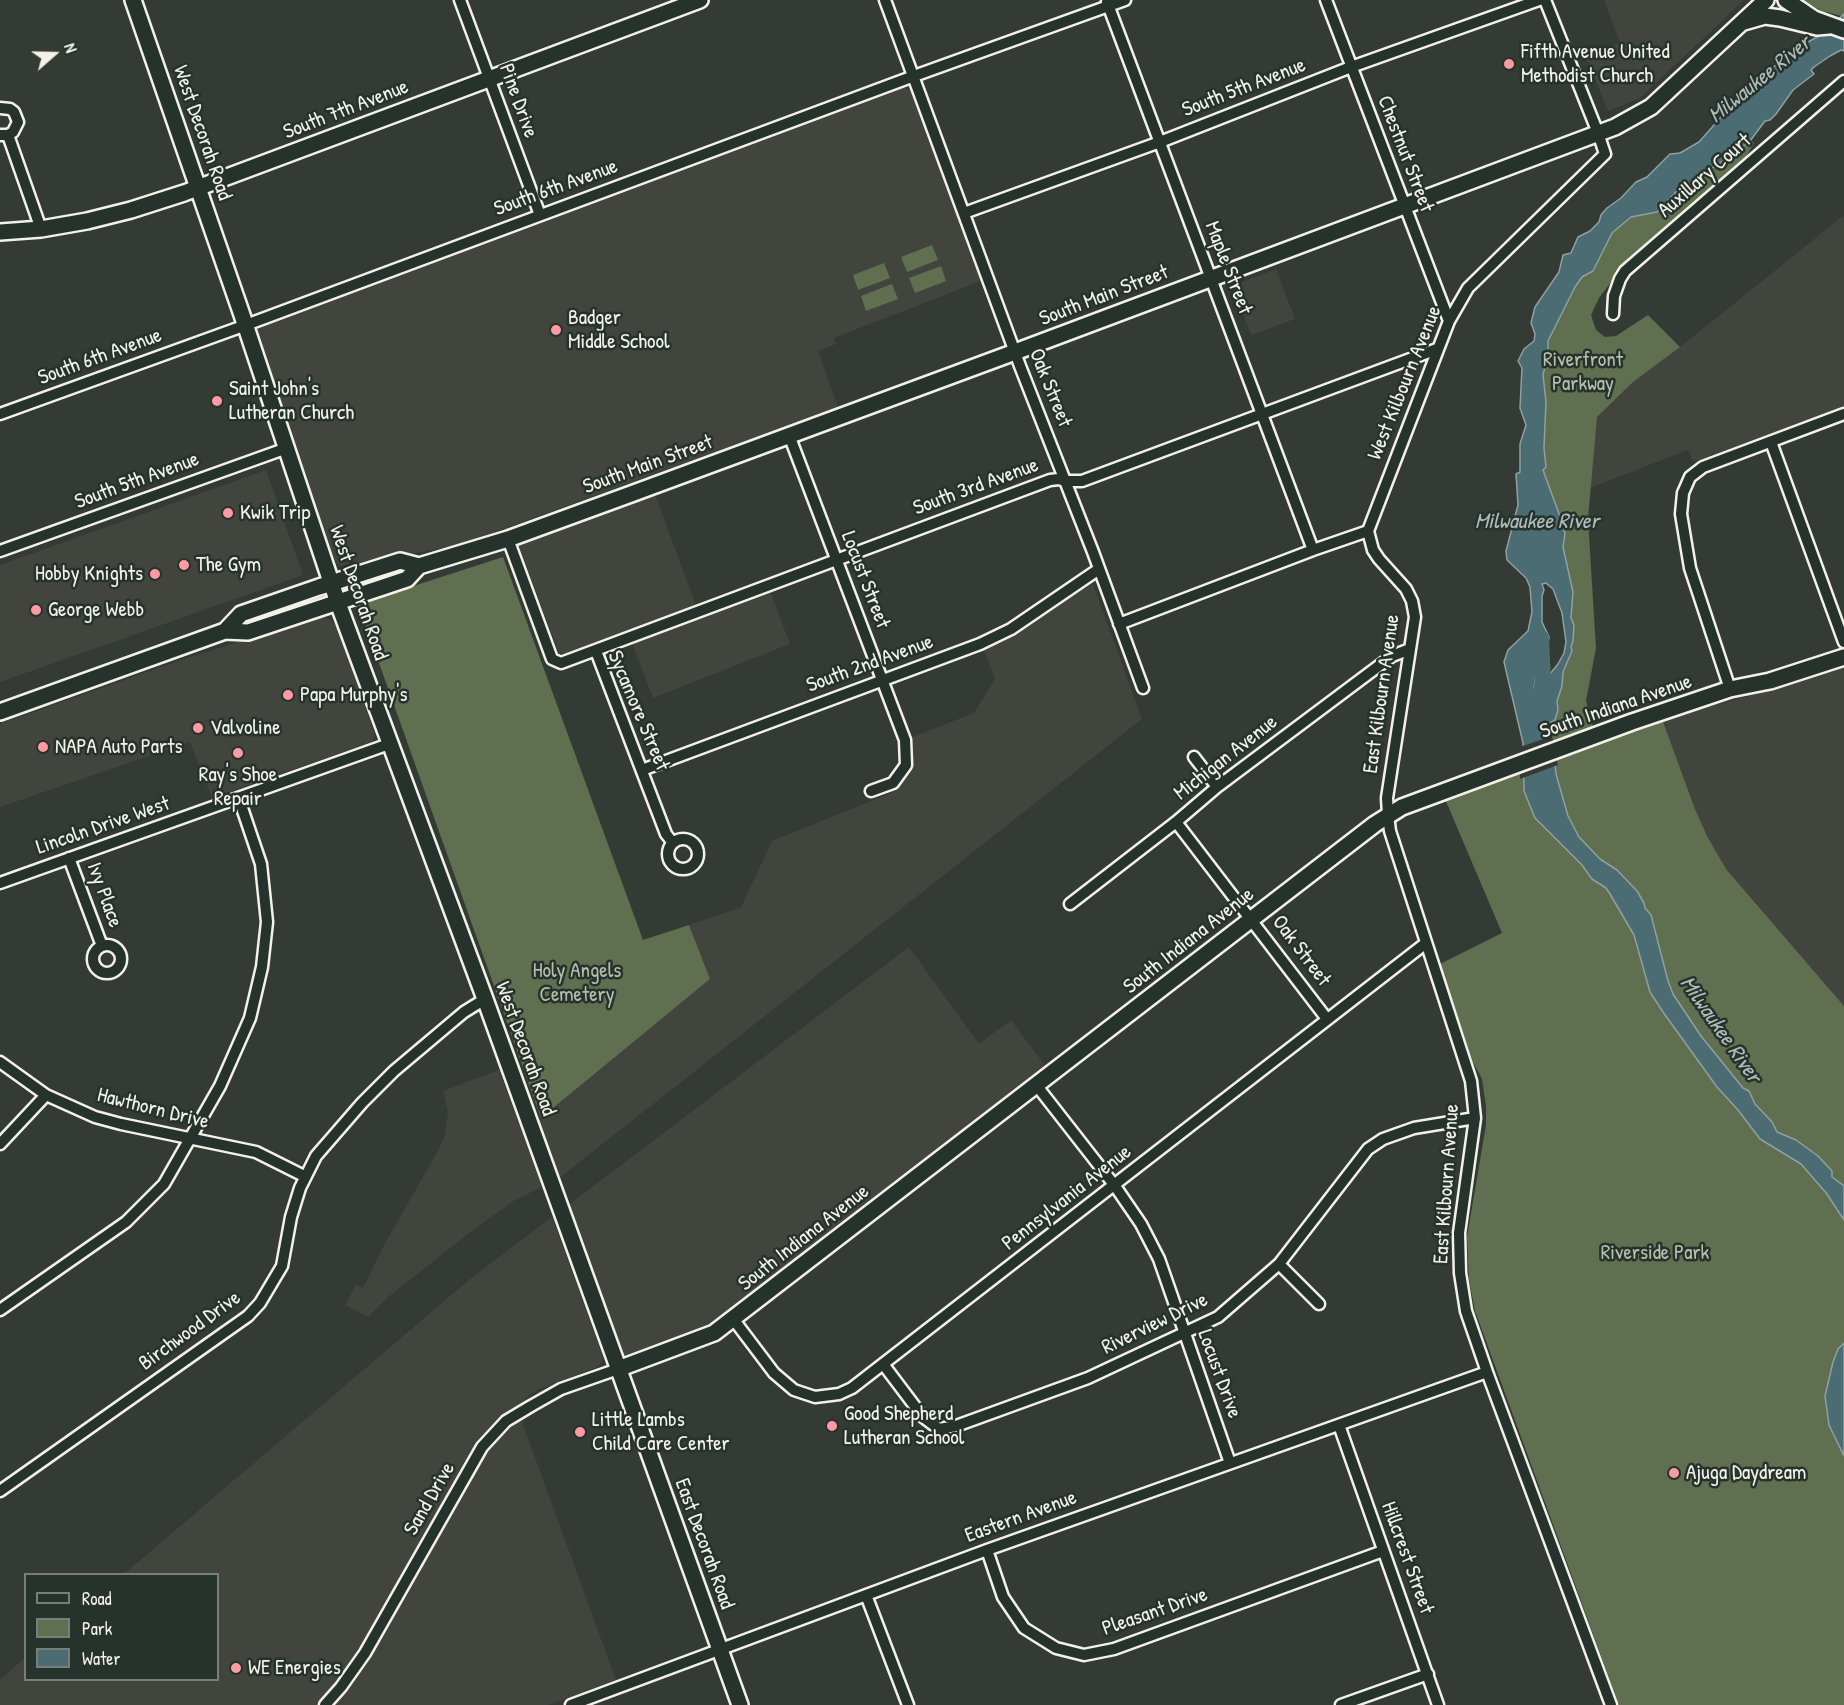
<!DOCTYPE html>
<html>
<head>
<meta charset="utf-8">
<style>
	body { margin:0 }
	#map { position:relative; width:1844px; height:1705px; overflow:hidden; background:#333b34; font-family:"Patrick Hand",sans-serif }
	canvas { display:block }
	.legend { position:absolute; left:24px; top:1573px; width:195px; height:108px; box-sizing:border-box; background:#26332d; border:2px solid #787f78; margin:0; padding:8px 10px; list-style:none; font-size:18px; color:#f4f1e8 }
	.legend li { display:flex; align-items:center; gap:12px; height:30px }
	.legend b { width:30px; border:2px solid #787f78 }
	.north { position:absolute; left:24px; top:24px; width:60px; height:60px; -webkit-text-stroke:4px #26332d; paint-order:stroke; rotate:70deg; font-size:16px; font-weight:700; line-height:24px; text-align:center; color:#f4f1e8 }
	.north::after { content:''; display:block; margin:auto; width:21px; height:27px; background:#f4f1e8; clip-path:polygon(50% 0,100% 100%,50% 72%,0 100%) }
</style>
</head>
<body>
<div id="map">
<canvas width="1844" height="1705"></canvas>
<ul class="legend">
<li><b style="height:8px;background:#26332d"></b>Road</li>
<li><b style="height:16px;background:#606f50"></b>Park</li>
<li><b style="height:16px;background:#4b6c72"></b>Water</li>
</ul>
<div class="north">N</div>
</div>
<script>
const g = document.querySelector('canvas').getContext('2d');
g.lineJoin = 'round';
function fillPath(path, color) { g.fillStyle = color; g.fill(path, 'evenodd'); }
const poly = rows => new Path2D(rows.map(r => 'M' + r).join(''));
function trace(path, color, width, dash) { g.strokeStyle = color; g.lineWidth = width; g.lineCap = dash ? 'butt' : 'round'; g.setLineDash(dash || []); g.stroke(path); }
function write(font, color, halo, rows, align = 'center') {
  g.font = font + ' "Patrick Hand",sans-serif'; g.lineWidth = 5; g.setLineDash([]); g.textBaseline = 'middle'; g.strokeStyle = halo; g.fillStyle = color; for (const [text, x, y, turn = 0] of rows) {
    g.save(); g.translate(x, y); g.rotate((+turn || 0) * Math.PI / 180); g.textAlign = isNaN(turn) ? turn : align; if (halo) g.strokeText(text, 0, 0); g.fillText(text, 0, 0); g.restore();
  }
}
const built = poly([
	[1604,0,1744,0,1640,98,1608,111,1585,55,1620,43],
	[903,87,910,90,981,281,834,338,836,344,818,351,838,407,456,546,408,554,351,570,338,565,332,555,258,337,256,331,261,326],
	[1844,215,1844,407,1693,462,1688,450,1590,488,1597,417,1633,382,1680,347],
	[1276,269,1295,319,1251,335,1232,286],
	[266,470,303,575,0,682,0,565],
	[654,492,700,616,770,591,790,644,653,698,627,630,565,653,559,653,519,546,522,541],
	[1093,584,1142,719,558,1179,537,1122,710,979,689,925,741,907,772,841,891,793,909,761,902,741,974,713,995,679,983,648],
	[321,616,332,620,337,627,375,736,371,742,212,798,190,742,0,807,0,724,178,661],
	[1844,665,1844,1006,1726,869,1707,836,1695,809,1662,719,1779,688],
	[909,947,979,1044,1011,1020,1047,1068,710,1326,632,1356,624,1356,619,1347,567,1206],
	[499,1070,542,1187,515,1200,473,1230,388,1297,368,1317,345,1305,356,1285,363,1288,384,1245,440,1147,445,1134,448,1112,443,1091],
	[552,1217,602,1355,602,1362,597,1367,537,1390,528,1396,517,1408,616,1680,548,1705,0,1705,0,1680,25,1658,26,1680,218,1680,218,1574,124,1574,470,1279]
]);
const green = poly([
	[1802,0,1844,0,1844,14,1842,16,1822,11],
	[1748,137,1754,143,1746,157,1615,277,1599,298,1591,315,1596,330,1605,337,1616,336,1648,315,1680,347,1633,382,1597,417,1588,519,1596,648,1586,701,1593,727,1552,743,1553,702,1570,623,1543,477,1542,369,1547,338,1567,298,1606,238,1624,218,1673,191],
	[932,245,938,260,907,272,901,257],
	[884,263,890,278,858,290,853,275],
	[941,266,946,281,915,293,909,278],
	[892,284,898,299,866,311,861,296],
	[503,557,643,940,689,925,710,979,541,1118,358,604],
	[1662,719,1695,809,1707,836,1726,869,1844,1006,1844,1705,1619,1705,1475,1311,1469,1280,1467,1237,1486,1125,1486,1107,1482,1079,1473,1062,1440,964,1502,933,1445,799]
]);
const water = poly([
	[1844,14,1844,51,1841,50,1830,56,1814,67,1811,70,1814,74,1793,90,1776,114,1770,120,1765,121,1750,141,1732,155,1700,176,1684,191,1676,192,1657,212,1631,217,1612,233,1593,271,1582,277,1575,287,1548,341,1548,354,1543,375,1546,402,1544,448,1546,467,1543,470,1562,522,1565,534,1563,547,1573,592,1571,618,1574,625,1573,641,1571,646,1572,651,1563,672,1562,686,1557,701,1558,710,1555,720,1551,722,1551,731,1548,736,1555,763,1556,774,1568,816,1579,837,1600,859,1617,870,1637,891,1644,903,1645,908,1651,915,1668,981,1673,994,1701,1036,1743,1088,1749,1091,1755,1104,1772,1122,1777,1132,1796,1140,1818,1156,1832,1171,1832,1177,1844,1186,1844,1220,1827,1194,1801,1164,1760,1139,1738,1110,1717,1087,1663,1012,1650,992,1634,935,1610,894,1606,888,1592,879,1582,865,1535,818,1524,791,1523,743,1504,662,1508,650,1528,631,1532,612,1530,587,1526,578,1507,560,1506,551,1518,505,1516,474,1520,472,1520,444,1526,425,1520,408,1522,368,1518,361,1524,349,1534,341,1535,334,1531,323,1535,307,1559,272,1563,255,1571,253,1578,237,1590,231,1599,222,1601,215,1607,208,1621,198,1636,182,1647,177,1670,154,1680,153,1699,142,1729,108,1791,51,1819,36,1844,14],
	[1546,583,1553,589,1562,613,1566,642,1564,653,1558,664,1537,690,1534,688,1536,675,1540,663,1546,653,1549,637,1542,622,1542,596,1544,590,1542,584,1546,583],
	[1844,1343,1844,1456,1829,1425,1825,1396,1833,1362,1838,1349,1844,1343]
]);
const pier = poly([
	[1552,736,1558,765,1520,779,1520,747]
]);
const river = poly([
	[1540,705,1543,679,1541,638]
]);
const street = poly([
	[460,0,540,215],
	[885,0,1020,366,1093,552,1143,688],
	[1326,0,1449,321],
	[1545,0,1598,133,1605,154,1468,288,1449,321,1368,531,1373,550,1379,559,1406,589,1412,601,1415,617,1387,798,1388,815,1390,831,1471,1081,1475,1118,1459,1233,1460,1273,1466,1311,1487,1372,1611,1705],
	[1107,2,1313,550],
	[0,108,10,109,14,112,18,122,13,132,8,135,0,135],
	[8,135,41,229],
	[964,213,1160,142,1351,67,1539,0],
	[1613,314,1614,296,1620,279,1625,271,1844,81],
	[0,414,246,325,914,76,1125,0],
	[789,435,905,740,906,765,893,783,871,791],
	[1771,442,1844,642],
	[508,539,552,659,561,663,1050,480,1059,479,1065,481,1082,481,1437,349],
	[0,551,287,448],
	[1119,624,1313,550,1368,531],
	[596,651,666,834,673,843],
	[1730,689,1690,568,1681,514,1683,493,1690,477,1703,467,1844,414],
	[1194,757,1217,787],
	[642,770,980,644,1011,629,1099,569],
	[1176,822,1327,1019],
	'668 854a15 15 0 1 1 30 0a15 15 0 1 1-30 0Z',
	[69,858,102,946],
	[0,883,389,744],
	[1070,904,1176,822,1217,787,1392,656,1410,649],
	'93 959a14 14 0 1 1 28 0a14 14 0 1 1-28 0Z',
	[0,1062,46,1095,95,1117,121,1124,256,1152,304,1176],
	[1037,1086,1115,1186,1141,1224,1159,1259,1230,1463],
	[0,1144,46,1095],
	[1279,1264,1319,1304],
	[0,1310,126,1222,164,1184,220,1086,250,1018,262,967,267,922,261,864,239,799],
	[734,1320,774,1373,794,1390,815,1397,839,1394,852,1388,1426,943],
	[883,1364,923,1417,939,1429,956,1426,1088,1378,1218,1317,1279,1264,1368,1149,1383,1139,1414,1128,1475,1118],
	[1339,1425,1438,1705],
	[0,1491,248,1316,260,1303,282,1266,291,1217,300,1188,316,1156,362,1103,394,1071,464,1012,485,999],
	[987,1550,1003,1597,1024,1628,1056,1648,1084,1655,1114,1649,1383,1551],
	[866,1595,908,1705],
	[325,1705,341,1687,365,1653,482,1447,506,1421,531,1406,561,1389,618,1369],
	[571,1705,987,1550,1487,1372],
	[1341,1705,1428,1674]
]);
const secondary = poly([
	[133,0,241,312,338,603,485,999,740,1705],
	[1786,0,1814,19,1844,30],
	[1744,22,1765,16,1780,18,1817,27,1829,26],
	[0,232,41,229,87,221,131,210,184,193,700,0],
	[225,631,241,614,319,587,400,561,419,566],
	[0,712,225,631,248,632,407,579,419,566,508,539,631,494,1015,352,1615,127,1651,107,1766,0],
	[618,1369,714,1333,1375,824,1402,807,1632,722,1730,689,1770,681,1844,657]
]);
const markers = [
	[1509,64,6,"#ff9aa2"],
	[556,330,6,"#ff9aa2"],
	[217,401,6,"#ff9aa2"],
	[228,513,6,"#ff9aa2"],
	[184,565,6,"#ff9aa2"],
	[155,574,6,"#ff9aa2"],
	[36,610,6,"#ff9aa2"],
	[288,695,6,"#ff9aa2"],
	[198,728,6,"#ff9aa2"],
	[43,747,6,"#ff9aa2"],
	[238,753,6,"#ff9aa2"],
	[832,1426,6,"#ff9aa2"],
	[580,1432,6,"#ff9aa2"],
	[1674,1473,6,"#ff9aa2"],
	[236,1668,6,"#ff9aa2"]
];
const poiNames = [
	["Fifth Avenue United",1521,52],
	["Methodist Church",1521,76],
	["Badger",568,318],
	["Middle School",568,342],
	["Saint John's",229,389],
	["Lutheran Church",229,413],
	["Kwik Trip",240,513],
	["The Gym",196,565],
	["Hobby Knights",143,574,"right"],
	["George Webb",48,610],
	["Papa Murphy's",300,695],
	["Valvoline",210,728],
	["NAPA Auto Parts",55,747],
	["Ray's Shoe",238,775,"center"],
	["Repair",238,799,"center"],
	["Good Shepherd",844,1414],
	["Lutheran School",844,1438],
	["Little Lambs",592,1420],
	["Child Care Center",592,1444],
	["Ajuga Daydream",1686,1473],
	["WE Energies",248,1668]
];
const streetNames = [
	["South 5th Avenue",1244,88,-21],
	["Pine Drive",518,101,70],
	["South 7th Avenue",346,110,-21],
	["West Decorah Road",202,133,71],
	["Chestnut Street",1405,154,69],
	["Auxillary Court",1705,176,-41],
	["South 6th Avenue",556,188,-20],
	["Maple Street",1228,268,69],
	["South Main Street",1104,296,-21],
	["South 6th Avenue",100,357,-20],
	["West Kilbourn Avenue",1405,383,-68],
	["Oak Street",1050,388,68],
	["South Main Street",648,465,-20],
	["South 5th Avenue",137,481,-20],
	["South 3rd Avenue",976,487,-20],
	["Locust Street",865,580,69],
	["West Decorah Road",358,593,71],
	["South 2nd Avenue",870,664,-20],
	["East Kilbourn Avenue",1382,694,-82],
	["South Indiana Avenue",1616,707,-19],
	["Sycamore Street",638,711,67],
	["Michigan Avenue",1226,758,-38],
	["Lincoln Drive West",103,826,-19],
	["Ivy Place",104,895,70],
	["South Indiana Avenue",1189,941,-38],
	["Oak Street",1301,951,53],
	["West Decorah Road",525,1049,70],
	["Hawthorn Drive",153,1109,14],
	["East Kilbourn Avenue",1447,1184,-86],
	["Pennsylvania Avenue",1067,1198,-38],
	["South Indiana Avenue",804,1238,-38],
	["Riverview Drive",1155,1324,-26],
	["Birchwood Drive",190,1331,-36],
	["Locust Drive",1219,1374,70],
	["Sand Drive",430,1499,-60],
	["Eastern Avenue",1021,1517,-20],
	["East Decorah Road",704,1544,70],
	["Hillcrest Street",1407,1558,70],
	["Pleasant Drive",1155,1612,-19]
];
const parkNames = [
	["Riverfront",1583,360],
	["Parkway",1583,384],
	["Holy Angels",577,971],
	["Cemetery",577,995],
	["Riverside Park",1655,1253]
];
const waterNames = [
	["Milwaukee River",1760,80,-39],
	["Milwaukee River",1537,522],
	["Milwaukee River",1720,1030,55]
];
fillPath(built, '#42453d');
fillPath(green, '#606f50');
fillPath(water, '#4b6c72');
trace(water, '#8fa1a1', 1.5);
fillPath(pier, '#333b34');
trace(river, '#4b6c72', 16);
trace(street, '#f4f1e8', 15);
trace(secondary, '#f4f1e8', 20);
trace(street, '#26332d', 10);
trace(secondary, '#26332d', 15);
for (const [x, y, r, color] of markers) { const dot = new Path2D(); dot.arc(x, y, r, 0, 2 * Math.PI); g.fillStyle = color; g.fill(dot); trace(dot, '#26332d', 2); }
write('21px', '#f4f1e8', '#26332d', poiNames, 'left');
write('21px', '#f4f1e8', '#26332d', streetNames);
write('21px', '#b9bdab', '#26332d', parkNames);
write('italic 22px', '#b0bcb9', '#26332d', waterNames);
</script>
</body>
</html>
